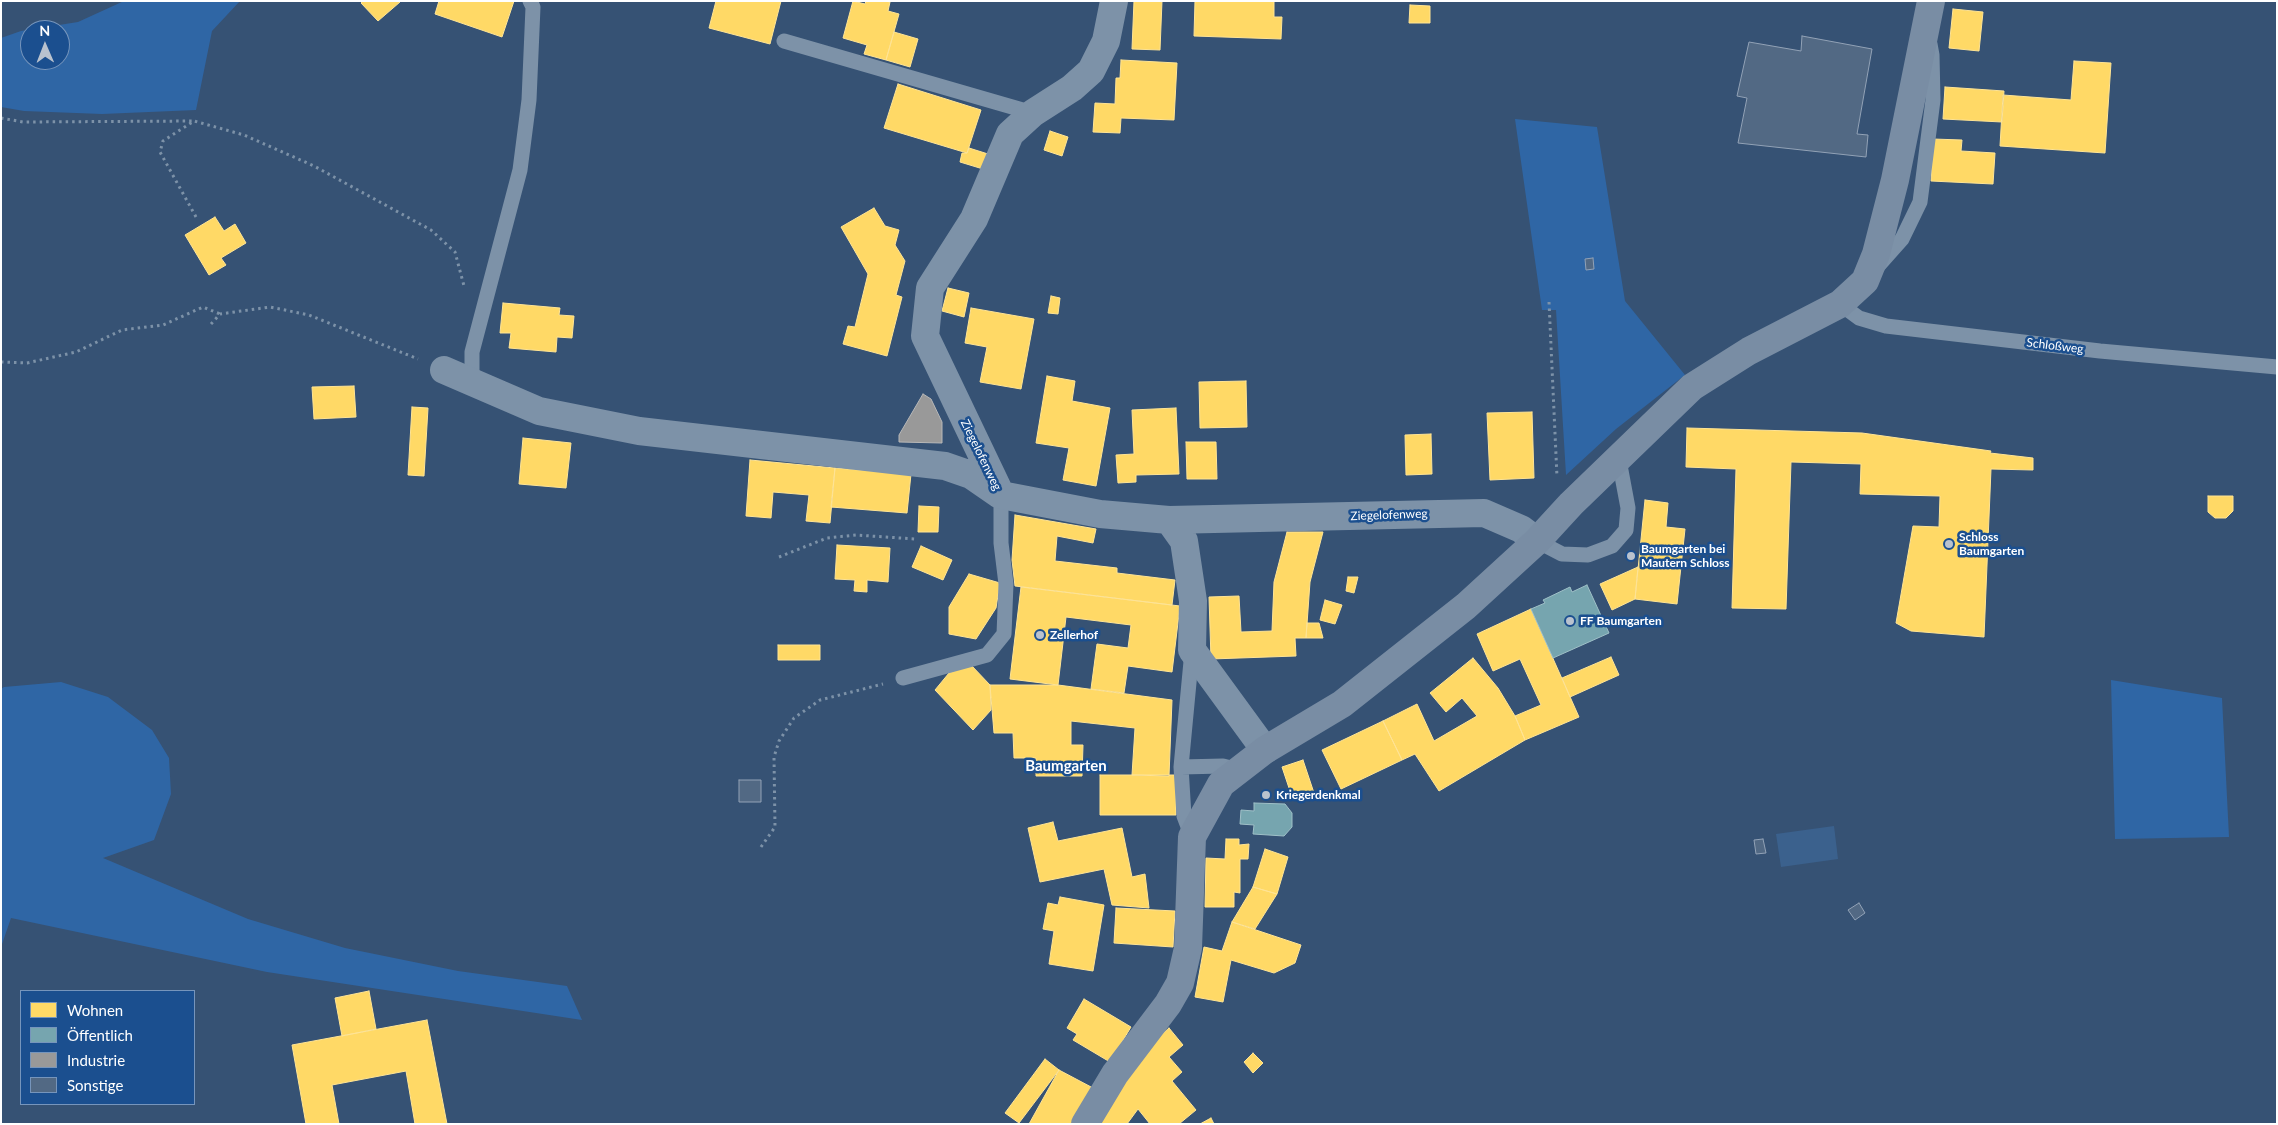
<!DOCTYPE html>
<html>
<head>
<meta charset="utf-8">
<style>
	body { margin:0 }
	#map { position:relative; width:2278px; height:1125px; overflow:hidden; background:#365274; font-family:Lato,sans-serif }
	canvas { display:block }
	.frame { position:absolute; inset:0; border:2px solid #fff; pointer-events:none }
	.legend { position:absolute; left:20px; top:990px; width:175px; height:115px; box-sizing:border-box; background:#1b4f8f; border:1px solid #7695bc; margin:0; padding:6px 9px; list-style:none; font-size:15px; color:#fff }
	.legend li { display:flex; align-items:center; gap:10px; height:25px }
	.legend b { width:25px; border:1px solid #7695bc }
	.north { position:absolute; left:20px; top:20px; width:50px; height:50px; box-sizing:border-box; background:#1b4f8f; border:1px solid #7695bc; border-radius:50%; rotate:359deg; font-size:14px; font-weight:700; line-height:20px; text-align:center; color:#fff }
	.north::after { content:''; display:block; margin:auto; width:18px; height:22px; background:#b9c2ce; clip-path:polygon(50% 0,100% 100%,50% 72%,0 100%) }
</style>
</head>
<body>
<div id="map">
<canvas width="2278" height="1125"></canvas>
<div class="frame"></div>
<ul class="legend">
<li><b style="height:14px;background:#ffd966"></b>Wohnen</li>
<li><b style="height:14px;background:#76a5af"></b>Öffentlich</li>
<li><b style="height:14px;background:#999"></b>Industrie</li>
<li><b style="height:14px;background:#526984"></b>Sonstige</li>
</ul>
<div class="north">N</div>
</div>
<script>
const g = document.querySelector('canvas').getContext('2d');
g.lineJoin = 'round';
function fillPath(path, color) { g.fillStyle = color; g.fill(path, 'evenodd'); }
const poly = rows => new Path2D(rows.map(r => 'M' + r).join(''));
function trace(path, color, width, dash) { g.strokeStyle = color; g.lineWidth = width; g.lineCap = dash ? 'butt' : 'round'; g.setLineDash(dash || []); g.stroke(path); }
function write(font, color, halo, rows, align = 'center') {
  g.font = font + ' Lato,sans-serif'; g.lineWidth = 5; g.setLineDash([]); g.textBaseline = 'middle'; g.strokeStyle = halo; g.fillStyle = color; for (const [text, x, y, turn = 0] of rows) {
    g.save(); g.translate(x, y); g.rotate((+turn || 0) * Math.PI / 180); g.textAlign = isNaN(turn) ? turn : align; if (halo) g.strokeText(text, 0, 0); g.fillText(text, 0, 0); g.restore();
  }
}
const green = poly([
	[124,1,240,1,212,31,196,110,102,114,24,111,1,107,1,38,21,31,78,22],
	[30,30,60,30,60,60,30,60],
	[1515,119,1597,127,1625,301,1685,375,1616,429,1566,475,1556,310,1542,310],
	[2111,680,2222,698,2229,837,2115,839],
	[61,682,108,697,152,730,169,758,171,794,154,840,103,858,248,919,345,948,458,971,567,986,582,1020,267,972,11,918,1,947,1,689,4,687]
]);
const water = poly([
	[1834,826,1838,859,1781,867,1776,834]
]);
const homes = poly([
	[363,1,399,1,400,2,378,21,361,3,363,1],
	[439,1,514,1,502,37,435,14,439,1],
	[716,1,781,1,770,44,709,28,716,1],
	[853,1,865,4,866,1,885,1,890,2,888,11,899,14,886,60,864,54,867,45,843,38,853,1],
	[1134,1,1162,1,1160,50,1132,49,1134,1],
	[1195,1,1274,1,1274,17,1282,17,1281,39,1194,36,1195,1],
	[1410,5,1430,6,1430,23,1409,23,1410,5],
	[1953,9,1983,12,1979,51,1949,48,1953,9],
	[894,32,918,39,910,67,886,60,894,32],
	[1121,60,1177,63,1174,120,1121,118,1120,133,1093,132,1095,103,1115,104,1116,78,1120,78,1121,60],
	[2074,61,2111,63,2105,153,2000,146,2003,95,2071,100,2074,61],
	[898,84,981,110,967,153,884,128,898,84],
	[1945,87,2004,91,2002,122,1943,119,1945,87],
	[1050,131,1068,137,1062,156,1044,150,1050,131],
	[1933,139,1962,140,1961,151,1995,153,1993,184,1931,181,1933,139],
	[969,148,988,154,983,169,960,162,962,153,967,153,969,148],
	[874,208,885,226,899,230,895,245,905,261,896,295,902,297,887,356,843,344,848,326,855,327,868,274,841,227,874,208],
	[215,217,224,231,235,224,246,243,221,258,226,265,209,275,185,235,215,217],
	[948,288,969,293,964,317,942,311,948,288],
	[1051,296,1060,298,1058,314,1048,313,1051,296],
	[503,303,560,308,559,315,574,316,572,338,557,337,556,352,509,348,511,333,500,333,503,303],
	[971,308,1034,319,1021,389,980,382,987,347,965,343,971,308],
	[1047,376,1075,381,1072,401,1110,408,1096,486,1063,480,1069,448,1036,443,1047,376],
	[1246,381,1247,427,1200,428,1199,382,1246,381],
	[354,386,356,417,314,419,312,387,354,386],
	[412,407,428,408,424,476,408,475,412,407],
	[1176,408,1179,474,1136,475,1136,482,1118,483,1116,455,1134,454,1132,410,1176,408],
	[1532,412,1534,478,1490,480,1487,413,1532,412],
	[1687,428,1862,433,1991,451,1990,453,2033,458,2033,470,1991,469,1984,637,1911,631,1896,623,1913,526,1939,527,1940,496,1860,494,1861,464,1791,462,1786,609,1732,608,1736,469,1686,467,1687,428],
	[1431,434,1432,474,1406,475,1405,435,1431,434],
	[523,438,571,443,566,488,519,484,523,438],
	[1186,442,1216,442,1217,479,1187,479,1186,442],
	[750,460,835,468,830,523,806,521,809,495,773,492,771,518,746,516,750,460],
	[835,468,911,474,907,513,831,507,835,468],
	[2208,496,2233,496,2233,511,2226,518,2215,518,2208,512,2208,496],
	[1645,500,1668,503,1666,527,1685,529,1677,604,1635,599,1645,500],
	[919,506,939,507,938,532,918,532,919,506],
	[1015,515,1096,529,1093,543,1057,536,1055,561,1117,568,1117,573,1175,580,1172,605,1015,586,1012,560,1015,515],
	[1287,532,1323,532,1310,582,1306,638,1295,638,1296,656,1211,659,1209,597,1239,596,1241,632,1272,631,1274,582,1287,532],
	[837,545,890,548,888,582,867,580,867,592,854,591,855,580,835,579,837,545],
	[921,546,952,560,943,580,912,567,921,546],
	[1638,567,1635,599,1612,610,1600,584,1638,567],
	[969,574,1000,583,996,608,976,639,949,634,949,607,969,574],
	[1348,577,1358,577,1354,593,1346,591,1348,577],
	[1021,587,1180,606,1172,672,1128,666,1124,693,1091,689,1097,644,1128,648,1131,625,1066,617,1058,685,1010,679,1021,587],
	[1325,600,1342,605,1335,624,1320,620,1325,600],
	[1531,609,1579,717,1525,740,1515,716,1541,705,1520,659,1493,671,1477,634,1531,609],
	[1307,623,1319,623,1323,638,1306,638,1307,623],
	[778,645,820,645,820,660,778,660,778,645],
	[1611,657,1619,675,1570,697,1562,678,1611,657],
	[1473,658,1498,688,1515,716,1525,740,1439,791,1415,754,1402,760,1383,721,1417,704,1434,741,1477,716,1462,698,1446,712,1430,693,1473,658],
	[971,665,990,685,991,710,973,730,935,690,949,673,971,665],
	[990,685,1058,685,1172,700,1169,776,1132,775,1135,728,1071,721,1071,745,1083,745,1082,776,1036,776,1036,758,1014,758,1013,733,994,733,990,685],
	[1383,721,1402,760,1341,789,1322,750,1383,721],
	[1303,760,1314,793,1293,800,1282,767,1303,760],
	[1100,775,1176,775,1176,815,1100,815,1100,775],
	[1053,822,1058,841,1122,828,1132,877,1145,874,1149,908,1112,905,1104,869,1040,882,1028,828,1053,822],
	[1226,839,1239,839,1239,845,1249,844,1248,859,1240,859,1240,893,1234,892,1234,907,1205,907,1206,858,1225,859,1226,839],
	[1265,849,1288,857,1277,894,1253,887,1265,849],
	[1253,887,1277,894,1255,929,1232,922,1253,887],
	[1060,897,1104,905,1093,971,1049,964,1054,931,1043,929,1048,903,1058,905,1060,897],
	[1116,908,1175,911,1173,947,1114,943,1116,908],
	[1232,922,1301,945,1295,963,1274,973,1231,960,1223,1002,1195,997,1204,947,1222,951,1232,922],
	[369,991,376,1029,342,1036,335,998,369,991],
	[1084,999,1131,1027,1110,1062,1073,1040,1077,1034,1067,1028,1084,999],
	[427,1020,447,1124,415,1124,406,1071,332,1085,339,1124,306,1124,292,1045,427,1020],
	[1169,1028,1183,1045,1169,1057,1182,1072,1172,1081,1196,1110,1179,1124,1150,1124,1138,1109,1127,1124,1093,1124,1153,1042,1169,1028],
	[1253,1053,1263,1063,1253,1073,1244,1062,1253,1053],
	[1045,1059,1059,1070,1019,1123,1005,1113,1045,1059],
	[1059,1070,1093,1088,1073,1124,1029,1124,1059,1070],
	[1211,1118,1214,1124,1200,1124,1211,1118]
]);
const public = poly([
	[1587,585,1609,633,1553,658,1531,609,1545,603,1543,600,1570,587,1572,592,1587,585],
	[1254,803,1285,804,1292,813,1292,827,1284,836,1253,834,1254,825,1240,824,1241,810,1254,811,1254,803]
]);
const industry = poly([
	[923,394,931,399,942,422,942,443,899,442,899,435,923,394]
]);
const building = poly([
	[1802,36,1872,49,1857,134,1868,135,1866,157,1738,143,1747,98,1737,96,1749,42,1801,51,1802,36],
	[1593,258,1594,269,1586,270,1585,259,1593,258],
	[739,780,761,780,761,802,739,802,739,780],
	[1763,839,1766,853,1756,854,1754,840,1763,839],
	[1859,903,1865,913,1855,920,1848,910,1859,903]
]);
const path = poly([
	[1,118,23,122,194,121],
	[196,217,160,152,163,141,194,121,244,135,314,166,431,230,455,252,464,286],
	[1549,302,1557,477],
	[211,324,220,314,270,307,309,315,418,359],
	[1,362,27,363,76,352,122,330,163,325,203,307,220,314],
	[779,557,827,538,856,535,915,539],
	[761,847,775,827,774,757,779,741,794,718,820,700,883,684]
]);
const lane = poly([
	[784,41,1033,113],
	[1878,266,1902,239,1920,202,1933,100,1932,55,1930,44],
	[1840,304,1859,318,1886,326,2100,351,2277,367],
	[472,381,472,352,520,170,529,100,533,7,530,1],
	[1537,541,1562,554,1588,555,1612,546,1626,530,1628,508,1619,460],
	[1192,651,1181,767,1184,816,1192,837],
	[903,678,987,655,1004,634,1006,584,1001,543,1001,495],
	[1181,767,1223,766,1239,770]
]);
const street = poly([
	[1114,1,1106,41,1091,71,1072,88,1033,113,1010,134,974,219,930,288,925,336,1001,495,1100,514,1169,520,1484,513,1521,529,1537,541],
	[444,370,539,411,639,431,945,466,971,475,1000,495],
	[1169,520,1184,541,1193,601,1192,650,1265,750]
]);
const secondary = poly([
	[1085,1124,1115,1074,1168,1004,1180,983,1188,948,1192,837,1221,784,1265,750,1342,704,1466,606,1537,541,1571,504,1692,387,1749,351,1840,304,1865,281,1876,254,1895,180,1931,1]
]);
const markers = [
	[1949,544,5,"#b9c2ce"],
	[1631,556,5,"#b9c2ce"],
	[1570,621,5,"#b9c2ce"],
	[1040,635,5,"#b9c2ce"],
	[1266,795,5,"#b9c2ce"]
];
const streetNames = [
	["Schloßweg",2055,346,7],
	["Ziegelofenweg",981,455,64],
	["Ziegelofenweg",1389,515,-2]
];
const poiNames = [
	["Schloss",1959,537],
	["Baumgarten",1959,551],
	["Baumgarten bei",1641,549],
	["Mautern Schloss",1641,563],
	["FF Baumgarten",1580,621],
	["Zellerhof",1050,635],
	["Kriegerdenkmal",1276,795]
];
const quarterNames = [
	["Baumgarten",1066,766]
];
fillPath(green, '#2f66a5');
fillPath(water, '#3b618d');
fillPath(homes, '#ffd966');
trace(homes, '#ffe494', 1);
fillPath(public, '#76a5af');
trace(public, '#9fc0c7', 1);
fillPath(industry, '#999');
trace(industry, '#b8b8b8', 1);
fillPath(building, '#526984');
trace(building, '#92a2b6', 1);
trace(path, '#7d92a8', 3, [2.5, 4]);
trace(lane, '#7d92a8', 15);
trace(street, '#7d92a8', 28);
trace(secondary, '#798da4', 28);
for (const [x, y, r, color] of markers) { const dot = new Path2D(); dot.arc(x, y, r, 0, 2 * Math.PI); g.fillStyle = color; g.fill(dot); trace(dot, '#1b4f8f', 2); }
write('12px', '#fff', '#1b4f8f', streetNames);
write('bold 12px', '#fff', '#1b4f8f', poiNames, 'left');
write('bold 15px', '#fff', '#1b4f8f', quarterNames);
</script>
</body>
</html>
